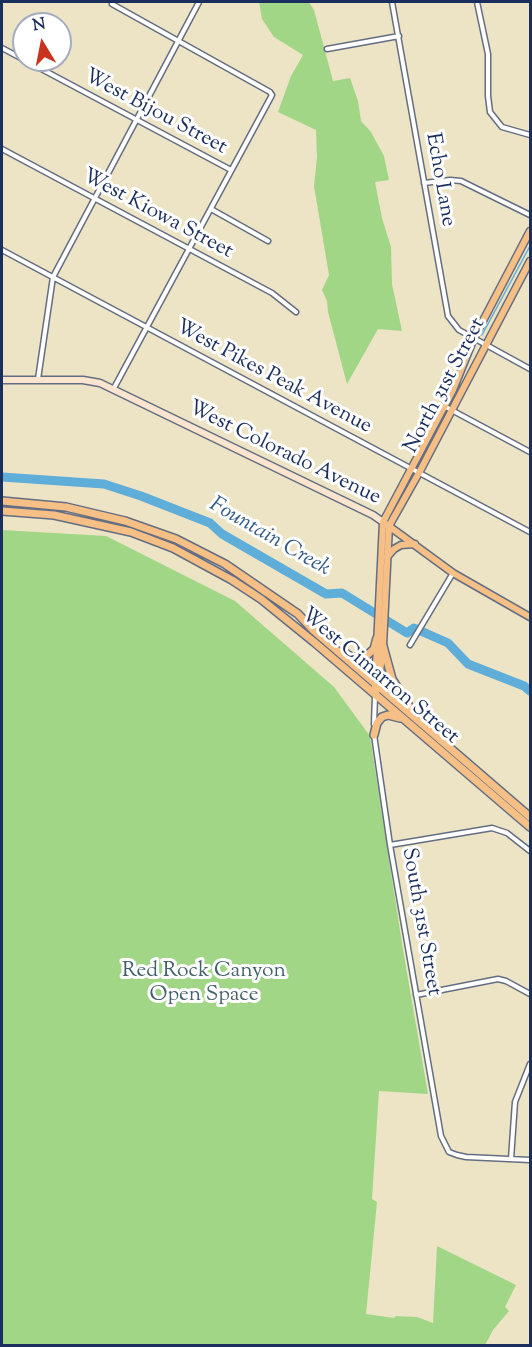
<!DOCTYPE html>
<html>
<head>
<meta charset="utf-8">
<style>
	body { margin:0 }
	#map { position:relative; width:532px; height:1347px; overflow:hidden; background:#ece4c5; font-family:"Sorts Mill Goudy",serif }
	canvas { display:block }
	.frame { position:absolute; inset:0; border:3px solid #1b2f5e; pointer-events:none }
	.north { position:absolute; left:12px; top:12px; width:60px; height:60px; box-sizing:border-box; background:#fff; border:2px solid #a4acbf; border-radius:50%; rotate:350deg; font-size:16px; font-weight:700; line-height:24px; text-align:center; color:#1b2f5e }
	.north::after { content:''; display:block; margin:auto; width:21px; height:27px; background:#c8321e; clip-path:polygon(50% 0,100% 100%,50% 72%,0 100%) }
</style>
</head>
<body>
<div id="map">
<canvas width="532" height="1347"></canvas>
<div class="frame"></div>
<div class="north">N</div>
</div>
<script>
const g = document.querySelector('canvas').getContext('2d');
g.lineJoin = 'round';
function fillPath(path, color) { g.fillStyle = color; g.fill(path, 'evenodd'); }
const poly = rows => new Path2D(rows.map(r => 'M' + r).join(''));
function trace(path, color, width, dash) { g.strokeStyle = color; g.lineWidth = width; g.lineCap = dash ? 'butt' : 'round'; g.setLineDash(dash || []); g.stroke(path); }
function write(font, color, halo, rows, align = 'center') {
  g.font = font + ' "Sorts Mill Goudy",serif'; g.lineWidth = 6; g.setLineDash([]); g.textBaseline = 'middle'; g.strokeStyle = halo; g.fillStyle = color; for (const [text, x, y, turn = 0] of rows) {
    g.save(); g.translate(x, y); g.rotate((+turn || 0) * Math.PI / 180); g.textAlign = isNaN(turn) ? turn : align; if (halo) g.strokeText(text, 0, 0); g.fillText(text, 0, 0); g.restore();
  }
}
const green = poly([
	[259,2,309,2,314,10,333,81,350,78,358,101,361,121,371,132,384,156,389,180,375,182,382,218,391,247,392,284,402,331,378,329,347,384,328,312,327,301,322,290,329,275,314,186,317,157,316,130,278,112,291,76,303,55,274,37,262,19],
	[2,530,106,536,235,601,334,687,370,736,403,950,428,1094,379,1091,372,1199,377,1202,366,1314,394,1318,396,1316,417,1317,433,1323,437,1246,516,1285,505,1307,509,1311,493,1330,485,1345,2,1345]
]);
const stream = poly([
	[482,335,530,246]
]);
const river = poly([
	[2,477,104,484,141,496,210,523,222,534,326,594,342,593,407,633,414,628,448,643,468,664,524,686,530,691]
]);
const minor = poly([
	[392,2,448,316,459,330,530,369],
	[477,2,488,54,488,96,490,112,502,127,530,135],
	[112,4,270,92,272,95,114,388],
	[2,48,231,170],
	[327,49,399,36],
	[2,149,272,293,296,312],
	[424,183,450,180,461,181,530,215],
	[211,209,268,241],
	[2,250,530,532],
	[38,379,53,277,199,2],
	[444,406,530,452],
	[410,645,453,573],
	[374,724,375,696],
	[374,735,390,845,441,1136,449,1152,457,1155,466,1157,530,1160],
	[390,845,492,828,507,833,530,851],
	[416,995,498,979,506,981,530,994],
	[511,1159,515,1102,530,1064]
]);
const secondary = poly([
	[2,380,83,380,100,383,373,515,383,522]
]);
const primary = poly([
	[386,524,453,573,530,617],
	[387,557,394,549,401,545,415,544],
	[375,687,383,522,453,390,474,338,530,231],
	[378,690,383,646,389,526,420,471,530,261]
]);
const trunk = poly([
	[2,501,66,507,125,521,176,539,225,564,298,614,313,630,530,817],
	[2,511,54,515,131,532,173,548,232,580,261,599,314,642,530,827],
	[383,646,392,679,412,711],
	[345,653,351,657,365,657,374,649,377,638],
	[374,735,377,723,382,717,388,715,400,718]
]);
const streetNames = [
	["West Bijou Street",155,113,28],
	["Echo Lane",439,180,80],
	["West Kiowa Street",157,215,28],
	["West Pikes Peak Avenue",273,378,28],
	["North 31st Street",446,386,-62],
	["West Colorado Avenue",284,454,26],
	["West Cimarron Street",379,677,40],
	["South 31st Street",420,922,80]
];
const parkNames = [
	["Red Rock Canyon",204,972],
	["Open Space",204,996]
];
const waterNames = [
	["Fountain Creek",269,538,30]
];
fillPath(green, '#a1d687');
trace(stream, '#5fadd9', 1.5);
trace(river, '#5fadd9', 9);
trace(minor, '#646e82', 7);
trace(secondary, '#646e82', 9);
trace(primary, '#646e82', 9);
trace(trunk, '#646e82', 10);
trace(minor, '#fff', 4);
trace(secondary, '#fbe5cf', 6);
trace(primary, '#f5bf86', 6);
trace(trunk, '#f5bf86', 7);
write('21px', '#1b2f5e', '#fff', streetNames);
write('21px', '#43616a', '#fff', parkNames);
write('italic 22px', '#335b89', '#fff', waterNames);
</script>
</body>
</html>
